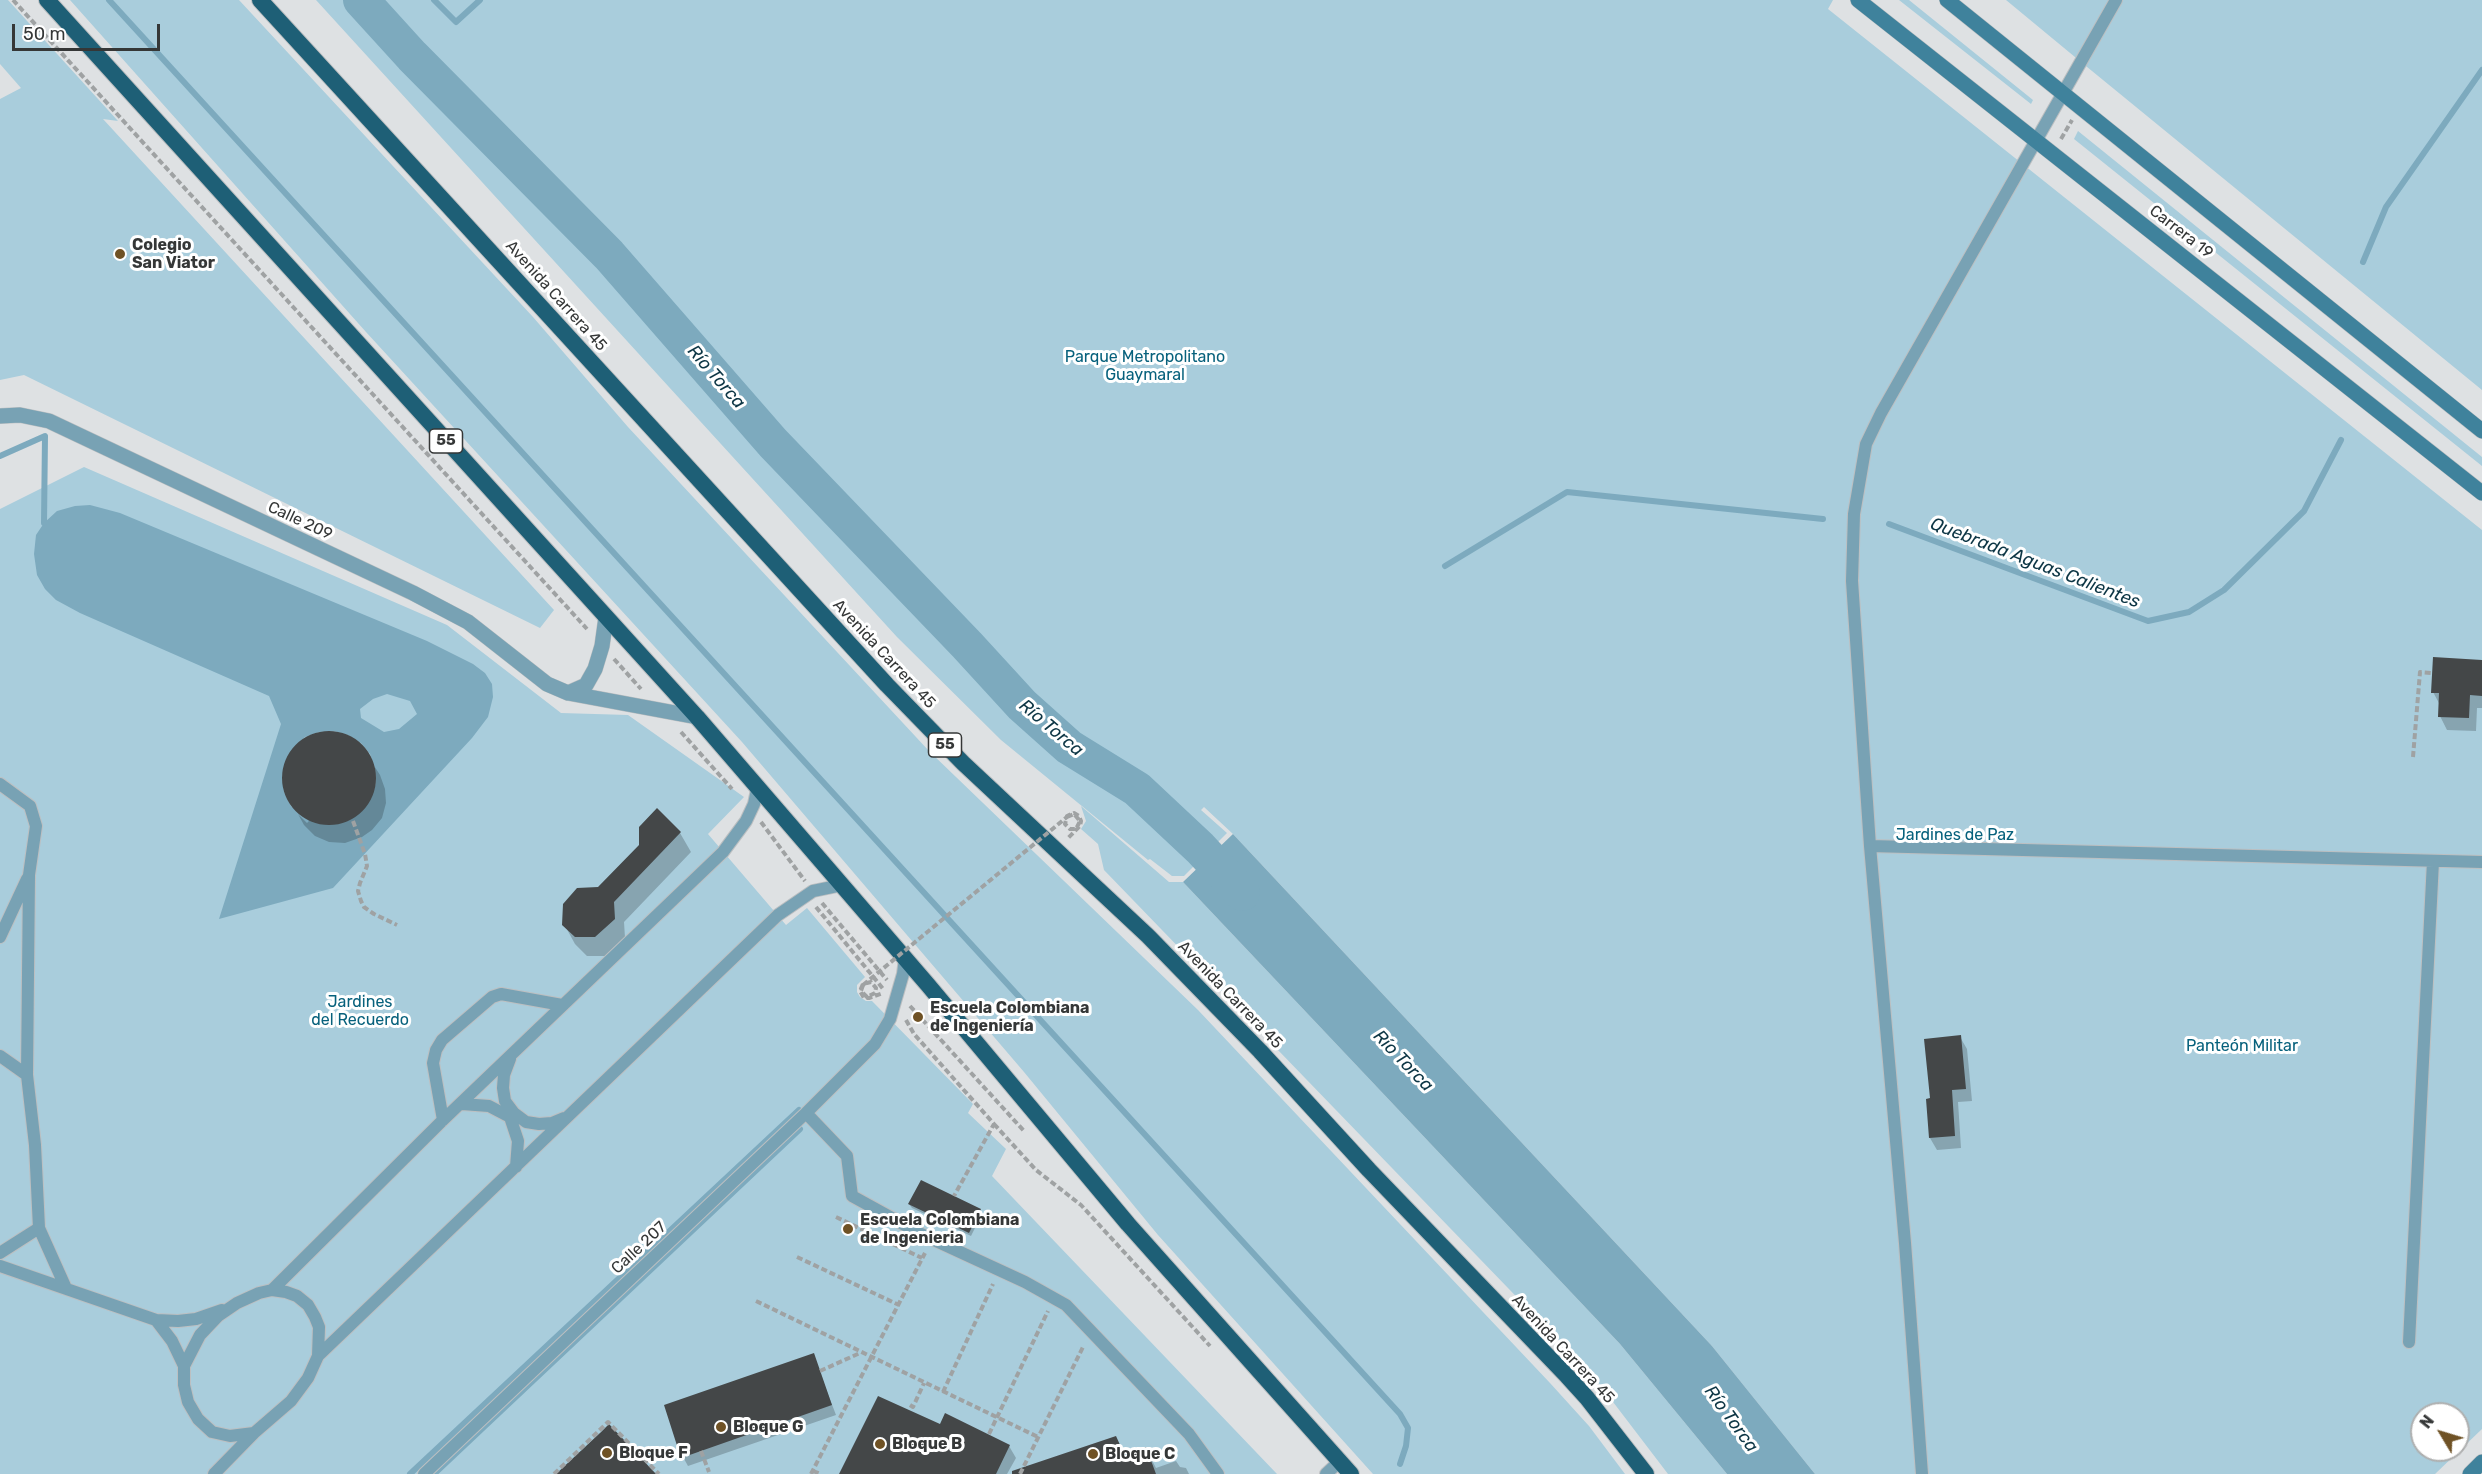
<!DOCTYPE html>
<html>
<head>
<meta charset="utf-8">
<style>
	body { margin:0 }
	#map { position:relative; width:2482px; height:1474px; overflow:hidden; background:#dee1e3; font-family:Rubik,sans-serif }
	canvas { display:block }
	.north { position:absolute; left:2410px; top:1402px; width:60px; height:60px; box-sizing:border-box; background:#fff; border:2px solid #aeafaf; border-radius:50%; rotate:308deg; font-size:16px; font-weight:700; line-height:24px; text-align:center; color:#353737 }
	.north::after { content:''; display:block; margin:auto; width:21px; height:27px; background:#6f5225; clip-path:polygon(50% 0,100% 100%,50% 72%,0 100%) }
	.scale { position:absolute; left:12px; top:24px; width:148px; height:27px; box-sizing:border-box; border:3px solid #353737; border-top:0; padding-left:8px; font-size:18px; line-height:21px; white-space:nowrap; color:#353737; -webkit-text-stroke:4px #fff; paint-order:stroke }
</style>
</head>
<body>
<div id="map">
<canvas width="2482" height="1474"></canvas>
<div class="north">N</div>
<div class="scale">50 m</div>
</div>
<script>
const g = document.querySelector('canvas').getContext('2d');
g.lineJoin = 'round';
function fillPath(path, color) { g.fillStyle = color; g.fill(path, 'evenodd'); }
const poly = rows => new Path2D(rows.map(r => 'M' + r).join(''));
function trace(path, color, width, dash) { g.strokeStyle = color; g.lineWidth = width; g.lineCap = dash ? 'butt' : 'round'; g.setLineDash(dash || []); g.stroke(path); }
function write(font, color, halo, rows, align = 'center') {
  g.font = font + ' Rubik,sans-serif'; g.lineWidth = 6; g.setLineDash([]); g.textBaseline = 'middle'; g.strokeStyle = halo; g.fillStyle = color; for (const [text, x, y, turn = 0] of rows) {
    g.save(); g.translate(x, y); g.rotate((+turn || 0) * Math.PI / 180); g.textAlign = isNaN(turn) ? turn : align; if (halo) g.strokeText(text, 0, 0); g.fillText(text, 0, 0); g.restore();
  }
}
const green = poly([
	[0,0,8,0,118,121,103,119,554,610,540,628,24,375,0,380,0,99,21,88,0,64],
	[70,0,239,0,533,317,628,427,929,751,1198,1010,1550,1383,1589,1426,1625,1474,1373,1474,1158,1235,1024,1072,742,742,366,332],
	[316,0,1833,0,1828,9,2482,530,2482,1429,2435,1474,1815,1474,1712,1346,1233,834,1204,807,1201,810,1227,833,1184,876,1172,876,1150,859,1148,860,1001,740,897,637],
	[2422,1414,2458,1414,2458,1450,2422,1450],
	[1899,0,1909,0,2033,100,2031,104],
	[2006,0,2482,0,2482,390,2081,62],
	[2078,131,2482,457,2482,466,2074,139],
	[84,467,447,625,561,713,628,715,744,797,708,834,786,925,807,908,865,977,857,985,857,992,860,997,866,1001,872,1001,973,1104,968,1113,1006,1149,992,1176,1277,1474,0,1474,0,509],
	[1081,806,1169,882,1183,882,1620,1344,1727,1474,1668,1474,1594,1377,1104,870,1098,844,1081,829,1086,821]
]);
const water = poly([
	[90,505,120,513,427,641,473,664,485,673,492,684,493,697,488,717,472,738,333,888,219,919,281,724,269,696,80,613,56,600,45,589,37,575,34,554,36,535,44,523,57,511,75,506],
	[387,694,410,701,417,714,399,729,384,732,361,718,360,709,373,699],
	[334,731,348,735,361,743,370,754,375,768,376,783,371,798,362,811,351,818,333,824,317,823,303,817,291,806,284,792,282,776,286,760,294,747,305,737,319,732],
	[1233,834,1712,1346,1815,1474,1727,1474,1620,1344,1183,882]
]);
const shadow = poly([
	[2482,661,2482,708,2477,708,2476,731,2447,730,2440,716,2440,705,2433,692],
	[334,732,348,736,360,744,380,775,385,789,386,803,382,818,372,830,362,837,345,843,329,842,315,836,304,825,298,814,307,823,309,821,293,805,286,791,284,776,287,761,295,748,306,739,319,733],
	[657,811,680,833,691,852,624,922,625,938,606,956,587,956,575,944,564,924,641,846],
	[1960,1037,1967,1049,1972,1101,1958,1102,1961,1148,1937,1150,1930,1138,1931,1100],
	[909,1204,980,1210,982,1214,971,1236,912,1208],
	[813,1355,836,1415,688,1466,683,1457],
	[940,1426,1009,1446,1016,1458,1007,1474,840,1474],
	[1116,1438,1126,1457,1146,1449,1156,1468,1176,1461,1180,1467,1186,1468,1189,1474,1041,1474]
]);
const stream = poly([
	[109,0,1400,1414,1408,1428,1406,1446,1400,1464],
	[434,0,456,22,480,0],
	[2363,262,2386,207,2482,70],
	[0,456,45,436,44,523],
	[1889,524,2148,621,2189,612,2224,590,2304,511,2341,440],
	[1445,566,1567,492,1823,519],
	[410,1474,799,1110],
	[434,1474,800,1129]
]);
const river = poly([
	[361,0,412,56,609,255,773,443,967,645,1022,705,1069,747,1137,789,1200,848,1242,893]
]);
const building = poly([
	[2433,657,2482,660,2482,696,2470,695,2469,718,2438,717,2439,693,2431,693],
	'282 778a47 47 0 1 1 94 0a47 47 0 1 1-94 0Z',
	[657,808,681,832,614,902,615,919,595,937,575,937,562,925,563,904,577,888,598,887,639,845,639,827],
	[1961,1035,1966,1089,1952,1090,1955,1136,1929,1138,1926,1099,1930,1098,1924,1039],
	[921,1180,981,1209,969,1233,908,1204],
	[814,1353,832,1405,681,1458,664,1405],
	[878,1396,940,1424,945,1413,1010,1445,996,1474,839,1474],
	[609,1424,656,1474,556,1474,600,1433],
	[1116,1436,1125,1456,1146,1447,1156,1474,1012,1474,1012,1471]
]);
const path = poly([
	[13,0,587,629],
	[2061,139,2072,120],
	[614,659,641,689],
	[681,732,732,789],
	[2413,757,2420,672,2432,673],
	[1067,817,1074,814,1080,821,1076,829,1070,829,1065,824,1067,816,1074,813,1079,816,1081,821,1080,826,1067,839],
	[353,821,365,854,367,866,360,883,358,891,361,901,364,907,374,914,397,925],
	[761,822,805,881],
	[822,903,887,980],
	[816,907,884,990],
	[863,985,861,991,867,997,875,993,876,988,871,982,863,984,860,991,864,998,869,998,883,993],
	[910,1006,1024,1131],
	[906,1020,914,1034,994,1124,954,1196],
	[994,1124,1036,1170,1081,1205,1210,1346],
	[836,1217,922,1258],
	[797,1257,899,1305],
	[756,1301,1038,1437],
	[820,1371,860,1353],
	[943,1392,993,1284],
	[910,1405,913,1407,924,1383],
	[989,1434,1048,1311],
	[701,1451,709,1472],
	[813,1471,821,1474],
	[554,1474,608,1422,659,1474],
	[811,1474,925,1253],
	[1020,1474,1084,1345]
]);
const service = poly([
	[0,784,30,806,36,826,29,875,27,1075,35,1145,39,1228,65,1286],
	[1870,846,2482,862],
	[0,937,27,879],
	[0,1056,27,1075],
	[510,1059,504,1075,503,1088,505,1101,514,1113,526,1122,539,1124,552,1123,564,1118],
	[462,1104,489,1106,510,1117,518,1141,516,1167],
	[806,1113,847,1156,852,1196,921,1234,1025,1282,1066,1305,1189,1434,1218,1474],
	[443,1120,433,1063,436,1050,442,1040,492,997,501,994,562,1005],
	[0,1253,39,1228],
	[0,1266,156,1320,178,1321,196,1319,222,1310],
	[272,1290,443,1120,723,852,746,821,754,804,758,785],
	[156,1320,172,1341,184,1366],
	[2409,1342,2433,861],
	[318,1356,778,915,813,891,842,885],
	[214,1474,254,1433,291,1401,308,1378,318,1356,319,1327,315,1317,308,1305,297,1296,286,1292,272,1290,259,1293,237,1303,218,1316,200,1335,184,1366,184,1385,188,1402,198,1419,212,1432,230,1436,254,1433],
	[424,1474,806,1113,875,1044,890,1019,903,974,905,958],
	[1326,1474,1340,1461],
	[1922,1474,1905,1243,1870,846,1852,581,1854,514,1866,444,1881,413,2116,0]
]);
const minor = poly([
	[0,416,20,415,49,421,413,593,468,622,547,684,568,693,697,717],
	[568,693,586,685,595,669,602,646,606,617]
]);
const secondary = poly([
	[1858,0,2482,493],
	[1947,0,2482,431],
	[2470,1474,2482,1462]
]);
const trunk = poly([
	[47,0,697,717,928,985,1128,1224,1351,1474],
	[260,0,887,685,963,763,1148,936,1260,1051,1369,1170,1567,1376,1587,1398,1646,1474]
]);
const pathBridge = poly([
	[863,985,1067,817]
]);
const markers = [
	[120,254,6,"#6f5225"],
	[918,1017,6,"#6f5225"],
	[848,1229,6,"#6f5225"],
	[721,1427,6,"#6f5225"],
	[880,1444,6,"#6f5225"],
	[607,1453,6,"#6f5225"],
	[1093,1454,6,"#6f5225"]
];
const shields = [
	[446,441,33],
	[945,745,33]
];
const shieldNames = [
	["55",446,441],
	["55",945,745]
];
const streetNames = [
	["Carrera 19",2181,232,38],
	["Avenida Carrera 45",556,296,48],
	["Calle 209",300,521,25],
	["Avenida Carrera 45",884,654,47],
	["Avenida Carrera 45",1230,995,46],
	["Calle 207",639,1248,-43],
	["Avenida Carrera 45",1563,1349,47]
];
const poiNames = [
	["Colegio",132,245],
	["San Viator",132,263],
	["Escuela Colombiana",930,1008],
	["de Ingeniería",930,1026],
	["Escuela Colombiana",860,1220],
	["de Ingenieria",860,1238],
	["Bloque G",733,1427],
	["Bloque B",892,1444],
	["Bloque F",619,1453],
	["Bloque C",1105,1454]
];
const parkNames = [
	["Parque Metropolitano",1145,357],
	["Guaymaral",1145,375],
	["Jardines de Paz",1955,835],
	["Jardines",360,1002],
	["del Recuerdo",360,1020],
	["Panteón Militar",2242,1046]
];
const waterNames = [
	["Río Torca",716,377,49],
	["Quebrada Aguas Calientes",2035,563,21],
	["Río Torca",1051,728,40],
	["Río Torca",1403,1061,46],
	["Río Torca",1731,1419,54]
];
fillPath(green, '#a9cddc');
fillPath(water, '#7daabe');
fillPath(shadow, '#0003');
trace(stream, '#7daabe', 6);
trace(river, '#7daabe', 36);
fillPath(building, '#444748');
trace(service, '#bcbfc1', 14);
trace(minor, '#bcbfc1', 16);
trace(secondary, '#bcbfc1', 16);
trace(trunk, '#bcbfc1', 18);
trace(path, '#9fa2a3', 4, [6, 3]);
trace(service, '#78a2b4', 12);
trace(minor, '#78a2b4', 15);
trace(secondary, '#3f829c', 15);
trace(trunk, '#1e5f76', 16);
trace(pathBridge, '#9fa2a3', 4, [6, 3]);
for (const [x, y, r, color] of markers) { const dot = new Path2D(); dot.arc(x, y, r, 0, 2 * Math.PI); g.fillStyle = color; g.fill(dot); trace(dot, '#fff', 2); }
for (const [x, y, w] of shields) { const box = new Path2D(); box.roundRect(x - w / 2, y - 12, w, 24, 4.5); g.fillStyle = '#fff'; g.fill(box); trace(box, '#353737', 1.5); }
write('bold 15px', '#353737', null, shieldNames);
write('16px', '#353737', '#fff', streetNames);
write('bold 16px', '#353737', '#fff', poiNames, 'left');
write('16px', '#07617c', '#fff', parkNames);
write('italic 18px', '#0d3645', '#fff', waterNames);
</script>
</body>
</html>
